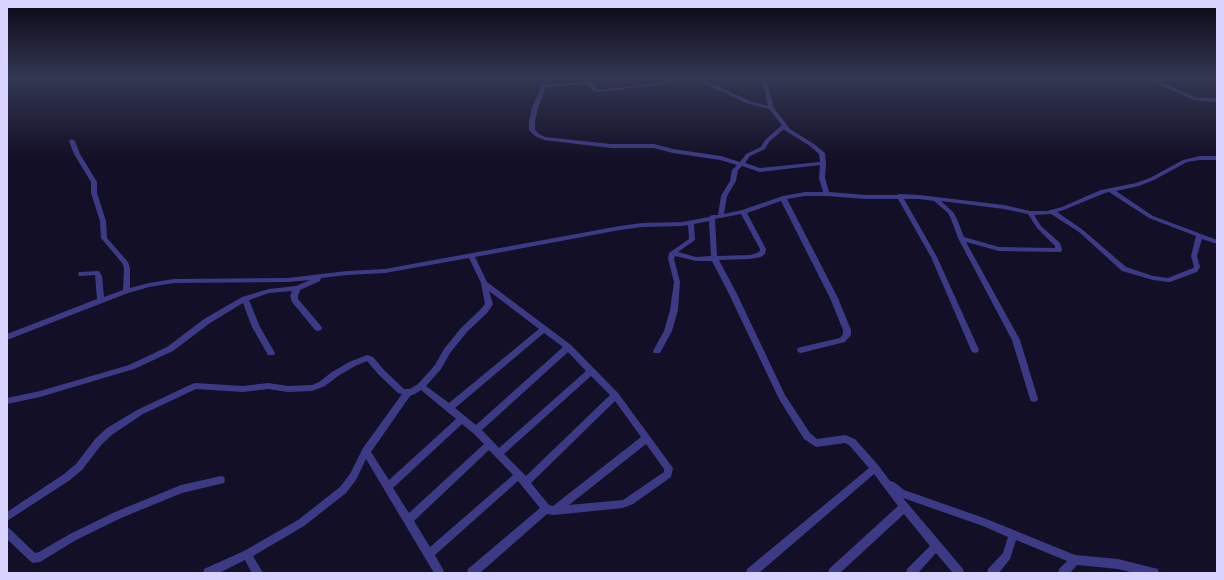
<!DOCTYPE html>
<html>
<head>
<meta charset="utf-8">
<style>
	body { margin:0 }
	#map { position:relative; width:1224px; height:580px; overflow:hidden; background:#130f26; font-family:"Exo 2",sans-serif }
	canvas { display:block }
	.frame { position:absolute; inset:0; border:8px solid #d9d4ff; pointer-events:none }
</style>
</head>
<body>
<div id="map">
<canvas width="1224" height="580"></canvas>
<div class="frame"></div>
</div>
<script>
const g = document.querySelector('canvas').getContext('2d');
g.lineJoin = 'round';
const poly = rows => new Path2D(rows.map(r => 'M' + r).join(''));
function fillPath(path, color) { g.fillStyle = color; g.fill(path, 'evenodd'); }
const minor = poly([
	[678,78,686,78,671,83,600,92,593,91,588,85,586,84,546,87,538,108,535,121,535,130,539,134,545,137,611,144,654,144,673,149,721,156,740,162,744,157,746,154,761,147,765,140,782,125,769,109,746,103,693,78,700,78,750,101,768,106,762,78,766,78,774,108,790,129,814,144,825,153,826,163,825,178,829,192,866,195,897,195,899,194,919,195,1004,205,1030,211,1047,211,1062,207,1101,190,1136,183,1150,178,1183,160,1200,156,1217,156,1217,160,1200,160,1187,162,1154,180,1139,186,1116,191,1153,216,1217,240,1217,244,1202,239,1197,256,1200,267,1197,272,1170,282,1168,282,1153,280,1122,271,1079,232,1051,214,1034,215,1041,226,1060,243,1062,250,1061,252,999,251,966,242,1020,340,1038,399,1037,401,1034,402,1031,401,1030,399,1012,340,958,238,951,219,948,213,934,201,919,199,904,199,937,257,979,350,978,352,975,353,972,352,971,350,931,257,898,199,866,199,826,196,805,196,787,199,838,298,851,330,851,335,845,342,801,353,798,352,797,350,798,348,801,347,840,338,843,334,843,330,830,298,781,201,747,213,766,249,765,254,761,257,750,259,719,260,737,294,785,395,810,433,817,439,845,435,855,439,878,465,890,481,894,482,904,490,984,518,1075,555,1118,559,1158,569,1159,573,1134,573,1118,569,1077,565,1070,573,1058,573,1059,569,1067,561,1016,540,1010,559,999,573,987,573,988,569,1003,553,1008,537,983,526,903,498,963,569,964,573,953,573,936,553,918,573,906,573,907,569,930,546,904,514,840,573,828,573,829,569,898,506,874,474,759,573,746,573,747,569,869,468,849,445,845,443,816,447,804,439,779,399,729,294,712,261,696,261,675,256,674,259,680,282,678,310,672,331,660,353,654,353,653,351,664,331,670,310,674,282,668,259,669,253,689,239,688,225,682,226,642,227,620,230,475,257,487,282,571,345,618,393,673,468,671,477,633,504,623,508,554,515,547,514,480,573,467,573,468,569,540,508,518,481,435,555,445,573,434,573,366,459,356,480,346,493,304,526,253,556,263,573,252,573,245,560,219,573,203,573,204,569,244,551,298,520,340,487,350,474,363,448,402,394,398,393,378,374,367,361,355,366,338,376,325,386,312,391,288,392,268,389,243,392,196,389,143,414,113,434,102,444,82,470,70,480,7,521,7,512,64,474,76,464,96,438,107,428,137,410,192,384,195,383,243,386,268,383,288,386,312,385,319,382,332,372,349,362,367,355,373,357,384,370,404,389,410,389,418,384,435,365,444,349,461,328,481,309,485,304,481,283,469,258,385,273,347,275,321,278,320,281,300,290,298,296,298,299,321,326,322,328,321,330,318,331,315,330,292,302,290,296,292,291,269,293,249,300,260,327,275,353,274,355,268,355,252,327,243,303,210,323,173,351,134,369,40,397,7,404,7,398,40,391,129,365,167,347,204,319,242,297,269,289,296,286,310,280,288,282,174,283,149,287,128,293,7,340,7,334,97,299,95,275,81,276,79,276,78,274,79,272,99,271,102,276,104,297,123,290,124,268,122,263,101,238,100,221,91,193,91,182,74,154,69,141,70,140,72,139,75,141,80,154,97,182,97,193,106,221,107,238,128,262,130,268,130,288,149,283,174,279,288,278,347,271,385,269,620,226,642,223,682,222,709,217,712,215,718,215,721,196,730,181,732,170,737,165,720,160,673,153,654,148,611,148,544,140,535,136,529,130,529,121,532,108,542,85,586,82,592,83,597,89,600,90,670,81,678,78],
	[784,129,786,131,810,146,819,154,820,162,760,168,745,163,750,156,765,149,769,142,784,129],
	[820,165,819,178,823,192,805,192,783,196,742,210,724,214,727,196,736,181,738,170,742,166,760,172,820,165],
	[1109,192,1149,218,1196,236,1191,256,1194,267,1193,268,1168,278,1153,276,1126,267,1083,230,1057,212,1066,209,1105,193,1109,192],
	[941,201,1004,209,1028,214,1037,228,1055,246,1055,248,999,247,964,237,957,219,953,212,941,201],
	[741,214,760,249,760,251,757,253,750,255,717,256,715,219,741,214],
	[709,221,711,256,696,257,678,252,695,240,694,224,709,221],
	[489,291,539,329,449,403,426,386,441,369,450,353,467,332,487,313,492,306,493,304,489,291],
	[544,333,563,347,476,425,455,408,544,333],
	[568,352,586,371,499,448,482,430,568,352],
	[591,376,610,395,526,476,504,454,591,376],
	[421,390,456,419,389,480,371,452,410,396,415,394,421,390],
	[615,401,641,437,553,506,549,505,531,483,615,401],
	[462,424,473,433,484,444,409,513,393,488,462,424],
	[646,444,664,469,664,472,623,500,569,505,646,444],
	[489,450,513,475,430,547,414,521,489,450],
	[1144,78,1151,78,1197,98,1217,98,1217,102,1194,100,1144,78],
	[221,476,224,477,225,480,224,483,182,493,121,518,76,540,40,562,33,563,30,561,7,539,7,527,10,529,35,553,39,552,70,534,115,512,181,485,221,476]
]);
fillPath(minor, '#3d3a85');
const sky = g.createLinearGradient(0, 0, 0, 160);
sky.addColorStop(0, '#0a0815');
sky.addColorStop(0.49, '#333752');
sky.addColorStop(1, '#33375200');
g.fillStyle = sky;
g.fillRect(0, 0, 1224, 160);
</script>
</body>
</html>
